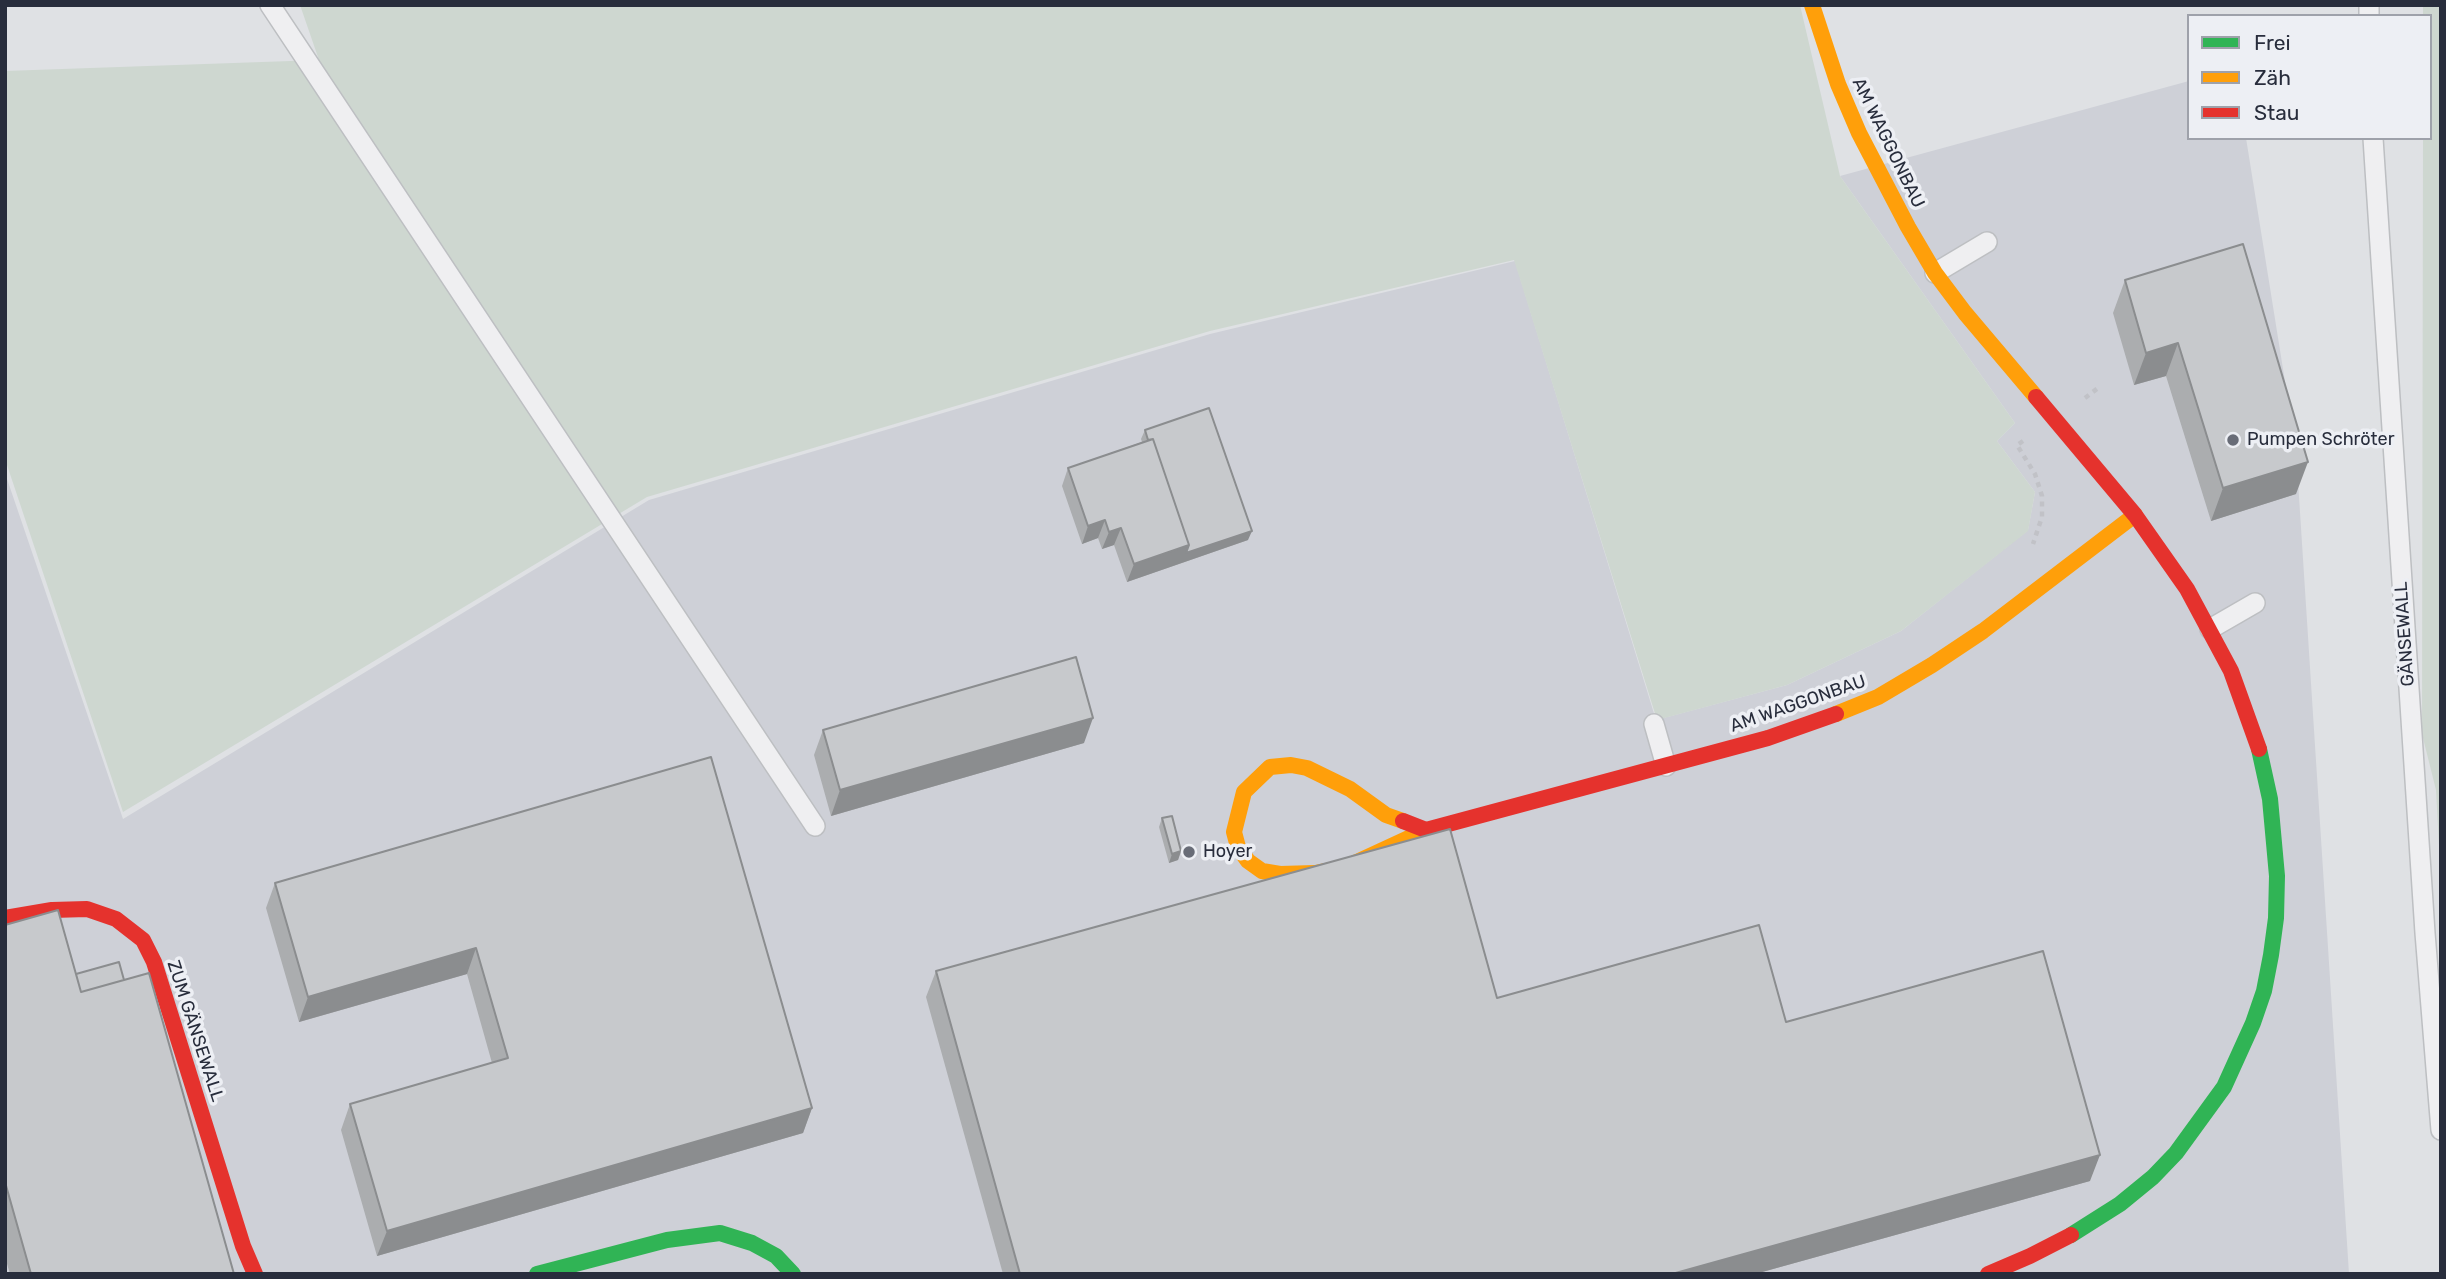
<!DOCTYPE html>
<html>
<head>
<meta charset="utf-8">
<style>
	body { margin:0 }
	#map { position:relative; width:2446px; height:1279px; overflow:hidden; background:#dfe1e4; font-family:Rubik,sans-serif }
	canvas { display:block }
	.frame { position:absolute; inset:0; border:7px solid #282d3c; pointer-events:none }
	.legend { position:absolute; left:2187px; top:14px; width:245px; height:126px; box-sizing:border-box; background:#edeff4; border:2px solid #9ea1aa; margin:0; padding:9px 12px; list-style:none; font-size:21px; color:#282d3c }
	.legend li { display:flex; align-items:center; gap:14px; height:35px }
	.legend b { width:35px; border:2px solid #9ea1aa }
</style>
</head>
<body>
<div id="map">
<canvas width="2446" height="1279"></canvas>
<div class="frame"></div>
<ul class="legend">
<li><b style="height:9px;background:#30b455"></b>Frei</li>
<li><b style="height:9px;background:#ff9f0a"></b>Zäh</li>
<li><b style="height:9px;background:#e5322d"></b>Stau</li>
</ul>
</div>
<script>
const g = document.querySelector('canvas').getContext('2d');
g.lineJoin = 'round';
function fillPath(path, color) { g.fillStyle = color; g.fill(path, 'evenodd'); }
const poly = rows => new Path2D(rows.map(r => 'M' + r).join(''));
function trace(path, color, width, dash) { g.strokeStyle = color; g.lineWidth = width; g.lineCap = dash ? 'butt' : 'round'; g.setLineDash(dash || []); g.stroke(path); }
function write(font, color, halo, rows, align = 'center') {
  g.font = font + ' Rubik,sans-serif'; g.lineWidth = 7; g.setLineDash([]); g.textBaseline = 'middle'; g.strokeStyle = halo; g.fillStyle = color; for (const [text, x, y, turn = 0] of rows) {
    g.save(); g.translate(x, y); g.rotate((+turn || 0) * Math.PI / 180); g.textAlign = isNaN(turn) ? turn : align; if (halo) g.strokeText(text, 0, 0); g.fillText(text, 0, 0); g.restore();
  }
}
const built = poly([
	[2189,81,2189,138,2246,138,2296,450,2349,1274,5,1274,5,473,123,819,649,500,1210,334,1515,261,1656,720,1787,685,1901,631,2028,530,2035,492,1997,441,2015,423,1840,176]
]);
const green = poly([
	[300,5,1800,5,1840,176,2015,423,1997,441,2035,492,2028,531,1901,631,1787,685,1657,720,1514,260,1210,331,647,497,123,812,5,459,5,71,319,60],
	[2423,5,2441,5,2441,883,2436,790,2422,734,2423,138,2430,138,2430,16,2423,16]
]);
const path = poly([
	[2085,398,2098,388],
	[2023,441,2017,445,2035,474,2042,496,2042,517,2033,544]
]);
const lane = poly([
	[270,5,815,826],
	[2369,5,2369,16],
	[2373,138,2425,933,2441,1130],
	[1935,273,1987,242],
	[2210,629,2255,603],
	[1654,724,1666,766]
]);
const fast = poly([
	[2071,1235,2120,1204,2153,1177,2176,1153,2224,1087,2253,1023,2264,991,2271,955,2276,918,2277,876,2270,799,2259,749],
	[537,1274,667,1240,720,1233,752,1243,776,1256,793,1274]
]);
const slow = poly([
	[1812,5,1838,84,1859,133,1908,227,1935,273,1965,313,2036,397],
	[1836,714,1878,697,1932,665,1983,631,2135,515],
	[1403,821,1386,815,1350,789,1307,768,1291,765,1270,767,1244,792,1234,832,1238,847,1248,861,1262,871,1280,874,1315,873,1346,867,1426,830]
]);
const jam = poly([
	[2036,397,2135,515,2187,589,2231,671,2259,749],
	[1403,821,1426,830,1768,738,1836,714],
	[5,918,52,910,87,909,116,919,143,940,154,962,243,1246,255,1274],
	[1988,1274,2030,1256,2071,1235]
]);
const wall = poly([
	[2243,244,2296,494,2211,521,2166,376,2134,385,2113,313,2125,280],
	[1145,430,1248,540,1127,582,1114,545,1102,549,1098,538,1082,544,1062,486,1068,468,1142,442,1141,439],
	[823,730,1084,743,831,816,814,755],
	[711,757,812,1108,803,1133,377,1256,341,1130,350,1104,492,1063,467,974,299,1022,266,908,275,883],
	[1162,818,1181,851,1178,860,1169,863,1159,827],
	[5,925,76,974,124,980,234,1274,10,1274,5,1257],
	[936,971,1497,998,1786,1022,2090,1181,1755,1274,1003,1274,926,997]
]);
const shadedWall = poly([
	[2178,343,2166,376,2134,385,2146,353],
	[2308,462,2296,494,2211,521,2223,488],
	[1105,520,1098,538,1082,544,1088,526],
	[1121,528,1114,545,1102,549,1109,532],
	[1252,531,1248,540,1127,582,1134,564,1189,545],
	[1093,718,1084,743,831,816,840,790],
	[1181,851,1178,860,1169,863,1172,854],
	[476,948,467,974,299,1022,308,997],
	[812,1108,803,1133,377,1256,387,1231],
	[2100,1155,2090,1181,1755,1274,1672,1274]
]);
const building = poly([
	[2243,244,2308,462,2223,488,2178,343,2146,353,2125,280,2243,244],
	[1209,408,1252,531,1186,553,1189,545,1153,439,1148,440,1145,430,1209,408],
	[1153,439,1189,545,1134,564,1121,528,1109,532,1105,520,1088,526,1068,468,1153,439],
	[1076,657,1093,718,840,790,823,730,1076,657],
	[711,757,812,1108,387,1231,350,1104,508,1058,476,948,308,997,275,883,711,757],
	[1172,816,1181,851,1172,854,1162,818,1172,816],
	[1450,829,1497,998,1759,925,1786,1022,2043,951,2100,1155,1672,1274,1020,1274,936,971,1450,829],
	[58,910,81,992,149,973,234,1274,31,1274,5,1182,5,925,58,910],
	[119,962,124,980,81,992,76,974,119,962]
]);
const markers = [
	[2233,440,7,"#686c77"],
	[1189,852,7,"#686c77"]
];
const streetNames = [
	["AM WAGGONBAU",1888,143,64],
	["GÄNSEWALL",2405,634,-94],
	["AM WAGGONBAU",1798,704,-19],
	["ZUM GÄNSEWALL",195,1031,72]
];
const poiNames = [
	["Pumpen Schröter",2247,440],
	["Hoyer",1203,852]
];
fillPath(built, '#ced0d7');
fillPath(green, '#ced7d0');
trace(lane, '#bdbfc2', 22);
trace(path, '#c1c2c7', 4.5, [5, 5]);
trace(lane, '#efeff1', 19);
trace(fast, '#30b455', 16);
trace(slow, '#ff9f0a', 16);
trace(jam, '#e5322d', 16);
fillPath(wall, '#abadaf');
fillPath(shadedWall, '#8b8d8f');
fillPath(building, '#c7c9cc');
trace(building, '#8b8d8f', 2);
for (const [x, y, r, color] of markers) { const dot = new Path2D(); dot.arc(x, y, r, 0, 2 * Math.PI); g.fillStyle = color; g.fill(dot); trace(dot, '#edeff4', 2.5); }
write('18px', '#282d3c', '#edeff4', streetNames);
write('18px', '#282d3c', '#edeff4', poiNames, 'left');
</script>
</body>
</html>
